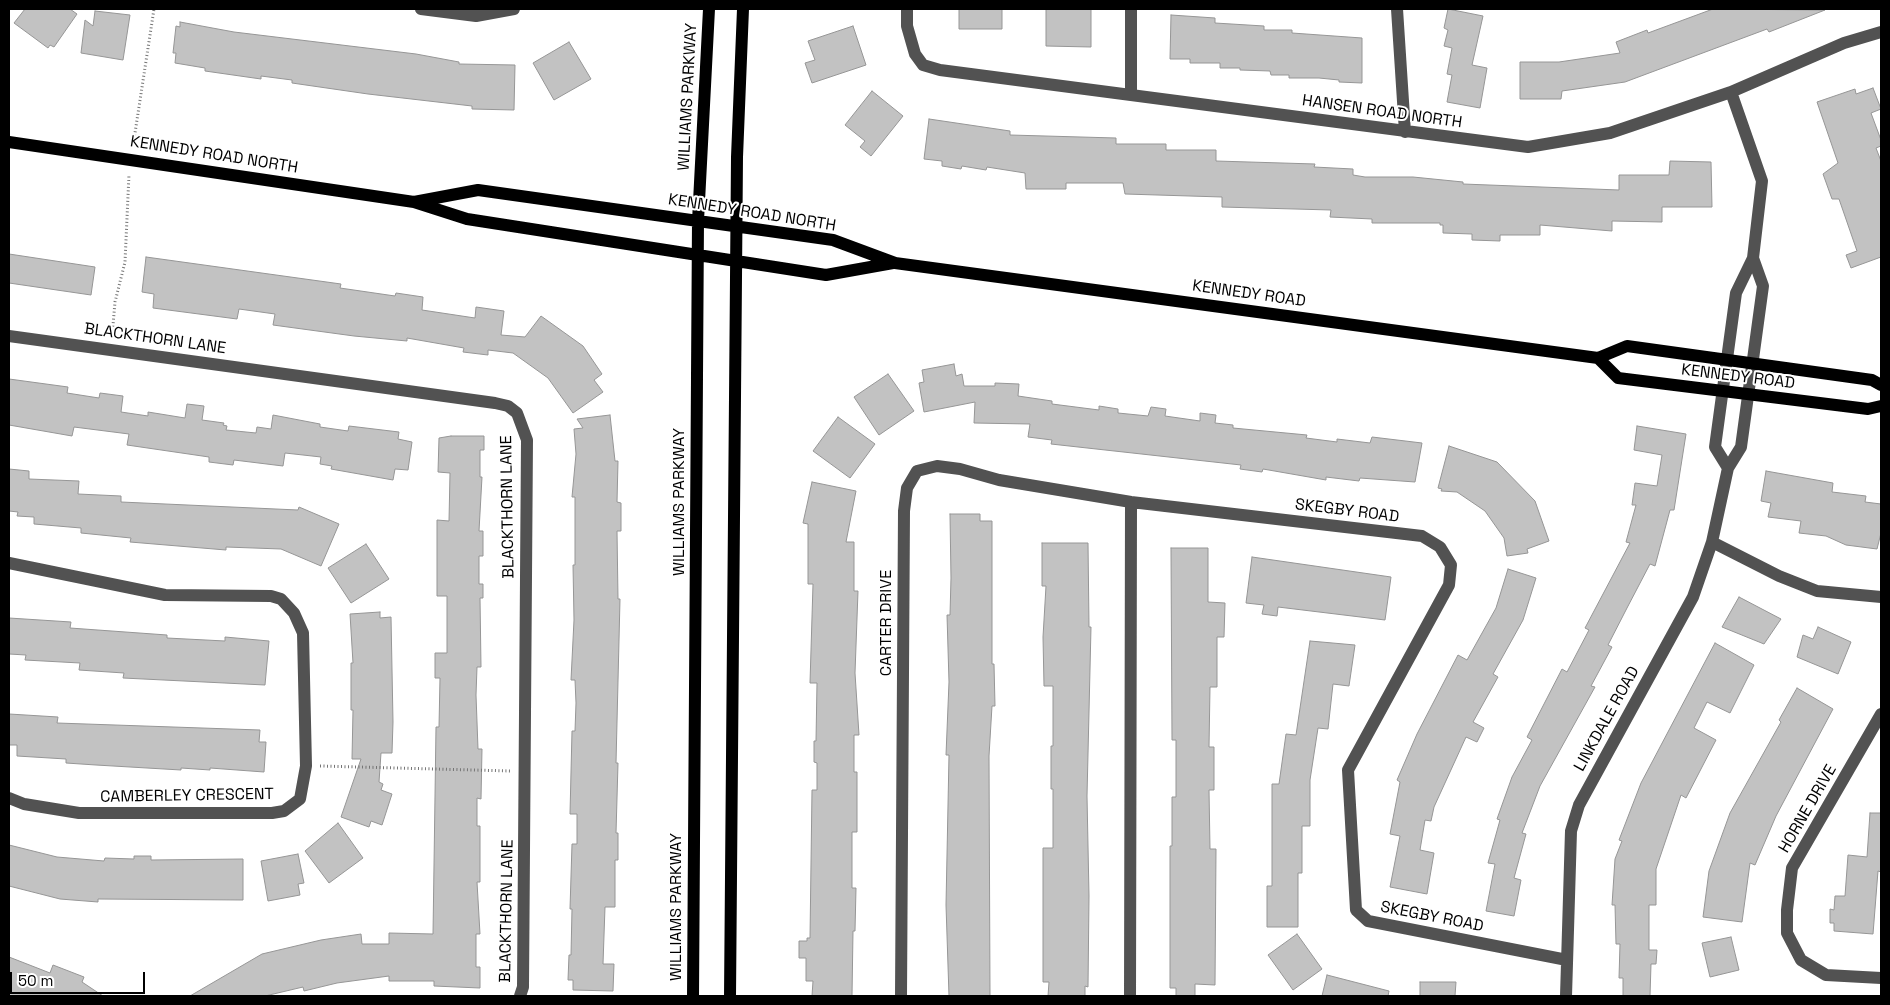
<!DOCTYPE html>
<html>
<head>
<meta charset="utf-8">
<style>
	body { margin:0 }
	#map { position:relative; width:1890px; height:1005px; overflow:hidden; background:#fff; font-family:"Space Grotesk",sans-serif }
	canvas { display:block }
	.frame { position:absolute; inset:0; border:10px solid #000; pointer-events:none }
	.scale { position:absolute; left:10px; top:972px; width:135px; height:22px; box-sizing:border-box; border:2px solid #000; border-top:0; padding-left:6px; font-size:15px; line-height:18px; white-space:nowrap; color:#000; -webkit-text-stroke:4px #fff; paint-order:stroke }
</style>
</head>
<body>
<div id="map">
<canvas width="1890" height="1005"></canvas>
<div class="frame"></div>
<div class="scale">50 m</div>
</div>
<script>
const g = document.querySelector('canvas').getContext('2d');
g.lineJoin = 'round';
function fillPath(path, color) { g.fillStyle = color; g.fill(path, 'evenodd'); }
const poly = rows => new Path2D(rows.map(r => 'M' + r).join(''));
function trace(path, color, width, dash) { g.strokeStyle = color; g.lineWidth = width; g.lineCap = dash ? 'butt' : 'round'; g.setLineDash(dash || []); g.stroke(path); }
function write(font, color, halo, rows, align = 'center') {
  g.font = font + ' "Space Grotesk",sans-serif'; g.lineWidth = 4; g.setLineDash([]); g.textBaseline = 'middle'; g.strokeStyle = halo; g.fillStyle = color; for (const [text, x, y, turn = 0] of rows) {
    g.save(); g.translate(x, y); g.rotate((+turn || 0) * Math.PI / 180); g.textAlign = isNaN(turn) ? turn : align; if (halo) g.strokeText(text, 0, 0); g.fillText(text, 0, 0); g.restore();
  }
}
const building = poly([
	[25,9,70,9,77,14,54,47,50,45,48,48,14,23,25,9],
	[959,9,1002,9,1002,29,959,29,959,9],
	[1046,9,1091,9,1091,47,1046,46,1046,9],
	[1448,9,1483,16,1472,65,1487,68,1480,108,1447,102,1452,75,1447,74,1452,48,1444,46,1448,30,1444,28,1448,9],
	[1713,9,1825,10,1769,32,1767,29,1625,82,1562,91,1561,99,1520,99,1520,62,1559,62,1620,53,1616,42,1647,30,1648,33,1713,9],
	[95,11,130,15,123,60,81,53,85,20,93,26,95,11],
	[1171,15,1215,18,1215,23,1264,26,1264,30,1292,30,1292,33,1362,38,1362,83,1339,82,1339,80,1319,78,1289,78,1289,75,1271,75,1270,71,1240,70,1240,68,1220,68,1220,63,1190,63,1190,59,1170,59,1171,15],
	[180,22,234,32,416,54,459,62,459,64,515,65,514,110,472,109,472,106,368,94,292,83,292,80,261,76,261,79,205,71,205,68,175,63,176,53,173,53,176,26,180,27,180,22],
	[853,26,866,65,812,83,805,63,815,60,808,41,853,26],
	[569,42,591,79,554,100,533,63,569,42],
	[1873,88,1881,109,1871,113,1881,140,1881,146,1876,148,1881,161,1881,257,1851,268,1846,255,1857,251,1839,199,1832,199,1823,174,1838,163,1817,102,1855,89,1856,94,1873,88],
	[872,91,903,116,871,156,860,147,865,141,845,125,872,91],
	[929,119,1010,131,1010,135,1116,138,1116,144,1166,144,1166,150,1216,150,1216,161,1315,164,1314,167,1353,169,1353,175,1365,177,1413,177,1463,182,1463,184,1619,190,1619,175,1669,175,1670,161,1711,162,1712,207,1662,207,1662,222,1612,221,1612,231,1540,225,1540,235,1500,235,1500,241,1472,240,1472,234,1443,233,1443,225,1440,225,1440,223,1372,223,1372,219,1330,217,1331,210,1222,207,1222,197,1125,194,1123,183,1066,183,1066,189,1026,189,1025,173,987,167,986,170,962,166,961,169,942,166,942,161,924,159,929,119],
	[9,254,95,267,91,295,9,283,9,254],
	[146,257,341,284,340,288,395,296,396,293,423,297,422,310,475,318,476,307,504,311,501,335,525,337,541,316,583,346,602,374,594,380,603,392,573,413,548,378,513,353,488,350,488,355,463,352,464,348,407,338,407,341,354,336,273,325,275,314,239,309,237,319,153,308,154,294,142,292,146,257],
	[954,364,956,376,962,374,964,386,995,386,995,383,1019,384,1018,396,1052,401,1052,404,1099,410,1099,406,1118,409,1118,413,1148,416,1151,407,1166,409,1165,416,1200,421,1200,413,1216,415,1215,423,1233,425,1233,428,1307,435,1306,438,1337,442,1337,439,1370,443,1372,437,1422,443,1415,482,1360,478,1359,481,1326,477,1326,480,1263,469,1262,472,1240,469,1241,465,1051,444,1052,440,1028,437,1030,424,974,423,975,402,924,412,919,383,924,382,922,370,954,364],
	[888,374,914,411,879,435,854,397,888,374],
	[9,379,68,387,67,393,99,398,100,393,123,396,121,412,148,416,148,412,185,418,187,404,204,406,202,420,224,423,223,425,227,426,226,430,256,433,257,427,271,429,273,415,320,424,320,427,348,431,349,426,399,432,398,439,412,442,408,470,395,469,393,480,331,469,332,466,320,464,321,457,285,453,283,466,234,460,233,465,209,462,209,457,127,445,129,434,74,427,72,436,9,425,9,379],
	[610,415,615,461,618,461,617,502,621,503,621,531,617,531,618,599,620,599,616,763,618,763,616,833,618,833,618,860,615,860,615,907,605,907,603,964,614,964,613,991,573,990,573,980,568,980,569,955,571,955,572,909,570,909,572,844,577,844,577,814,570,814,572,731,575,731,576,703,575,680,571,680,574,620,573,565,575,565,575,497,572,497,576,454,574,429,583,428,577,419,610,415],
	[838,417,875,444,850,478,813,451,838,417],
	[1637,426,1686,434,1674,510,1670,510,1655,566,1650,564,1627,608,1608,645,1612,647,1591,686,1595,687,1540,786,1522,833,1526,834,1514,878,1521,880,1514,916,1486,911,1495,864,1488,863,1500,820,1497,819,1512,777,1532,740,1527,737,1562,669,1567,672,1589,630,1585,628,1630,543,1626,542,1636,505,1632,505,1635,483,1657,486,1662,455,1634,450,1637,426],
	[451,436,484,436,484,450,480,450,480,477,482,477,479,531,483,531,483,556,479,556,479,584,483,584,483,598,480,598,481,667,477,667,476,695,478,749,482,749,481,799,477,798,477,826,480,826,480,882,477,882,480,934,476,934,476,967,480,967,480,988,434,986,434,981,389,981,389,976,337,983,304,991,303,987,265,996,190,996,262,954,321,940,361,934,362,944,389,944,389,933,433,934,436,727,439,727,440,678,435,678,435,653,447,653,447,596,437,596,437,520,449,521,450,473,438,472,439,438,451,436],
	[1449,446,1497,462,1535,501,1549,541,1527,549,1528,553,1507,556,1504,538,1485,511,1457,492,1441,491,1442,489,1438,488,1449,446],
	[9,469,29,471,29,479,79,481,78,494,121,496,121,502,298,510,299,507,339,524,321,566,281,549,226,547,226,550,130,542,131,538,81,533,81,528,34,524,34,517,17,516,18,512,9,511,9,469],
	[1766,471,1833,483,1832,492,1866,496,1865,502,1881,504,1881,533,1877,549,1846,545,1826,536,1799,533,1801,521,1768,517,1771,503,1761,501,1766,471],
	[812,482,856,491,846,542,854,542,854,591,858,591,855,673,859,735,854,735,854,772,857,772,857,832,852,832,852,888,856,888,855,931,853,931,852,996,812,996,813,981,806,981,806,958,799,958,799,941,807,941,807,938,810,938,812,790,817,790,817,763,814,762,814,741,816,741,817,683,810,683,813,584,808,584,808,524,803,523,812,482],
	[950,514,980,514,980,521,992,521,992,664,994,664,995,706,992,706,989,756,990,996,949,996,946,905,949,755,946,755,949,682,947,615,950,615,951,578,950,514],
	[1042,543,1088,543,1089,627,1091,627,1087,796,1089,896,1088,987,1085,986,1085,996,1048,996,1049,982,1043,982,1043,848,1053,848,1053,789,1051,789,1051,746,1053,746,1053,686,1044,686,1043,637,1046,586,1042,586,1042,543],
	[366,544,389,579,351,603,328,568,366,544],
	[1171,548,1208,548,1208,602,1225,603,1224,637,1217,637,1217,687,1210,687,1209,747,1214,747,1214,790,1209,790,1210,849,1216,849,1215,985,1195,984,1195,996,1176,996,1176,988,1170,988,1170,846,1172,846,1172,797,1176,797,1176,740,1172,740,1171,548],
	[1252,557,1391,577,1385,620,1278,607,1277,616,1262,614,1264,605,1246,603,1252,557],
	[1508,569,1536,578,1523,620,1493,674,1498,677,1473,722,1484,728,1477,742,1466,737,1434,807,1431,821,1425,820,1420,850,1434,853,1427,894,1390,887,1400,836,1390,834,1400,782,1397,780,1417,734,1458,655,1467,660,1496,608,1508,569],
	[1739,597,1781,619,1764,644,1722,627,1739,597],
	[380,612,380,618,391,617,393,722,392,753,381,753,379,782,383,784,381,790,392,794,382,825,371,821,369,827,341,817,361,759,352,759,353,710,351,710,351,663,353,663,350,614,380,612],
	[9,618,71,622,70,628,167,635,167,638,225,641,225,637,269,641,265,685,123,678,124,673,79,670,80,663,25,660,26,655,9,654,9,618],
	[1818,627,1851,642,1838,674,1797,657,1803,635,1813,639,1818,627],
	[1310,641,1355,645,1349,686,1333,684,1328,729,1318,728,1310,780,1310,826,1302,826,1302,873,1298,873,1298,927,1267,927,1267,886,1272,886,1272,784,1279,784,1286,734,1296,735,1310,641],
	[1715,643,1754,665,1730,713,1707,702,1694,728,1716,740,1686,798,1681,795,1656,869,1656,905,1649,905,1649,950,1657,950,1656,964,1651,964,1650,996,1623,996,1623,978,1619,978,1620,944,1616,944,1615,905,1612,905,1615,859,1622,841,1619,840,1641,783,1715,643],
	[1797,688,1833,709,1776,816,1755,865,1750,863,1742,922,1703,917,1709,871,1730,813,1781,722,1779,720,1797,688],
	[9,714,58,717,57,723,260,730,259,742,266,742,264,772,210,768,210,770,181,768,181,770,96,765,66,763,66,759,17,756,17,745,9,745,9,714],
	[1870,813,1881,813,1881,872,1878,871,1873,934,1834,931,1834,923,1830,923,1830,909,1834,910,1835,896,1845,896,1848,855,1867,857,1870,813],
	[338,823,363,858,329,883,305,851,338,823],
	[9,845,57,857,104,861,105,858,134,859,134,856,151,856,151,860,243,859,243,900,98,899,98,902,60,899,9,886,9,845],
	[298,854,304,883,298,884,300,895,268,901,261,861,298,854],
	[1297,934,1322,969,1293,990,1268,955,1297,934],
	[1731,937,1739,970,1710,977,1702,943,1731,937],
	[9,957,50,973,53,965,84,977,82,982,103,996,9,996,9,957],
	[1327,975,1389,991,1388,996,1322,996,1327,975],
	[1420,982,1456,982,1455,996,1420,996,1420,982]
]);
const path = poly([
	[133,146,154,9],
	[112,337,115,302,125,262,129,174],
	[320,766,511,771]
]);
const minor = poly([
	[421,9,476,16,514,9],
	[907,9,907,26,915,54,923,65,940,70,1528,147,1610,133,1731,92,1844,43,1881,32],
	[1131,9,1131,94],
	[1397,9,1405,132],
	[9,336,495,403,508,406,517,413,527,440,523,987,520,996],
	[1728,468,1715,447,1736,293,1753,258,1762,181,1731,92],
	[1712,542,1779,576,1817,591,1881,597],
	[9,563,165,595,271,596,281,599,294,613,303,633,306,766,300,799,284,811,272,813,79,813,24,804,9,798],
	[1881,714,1792,868,1787,910,1787,933,1801,960,1826,975,1881,978],
	[901,996,904,511,907,488,917,471,937,466,960,469,999,480,1131,502,1422,536,1440,547,1451,565,1449,585,1348,770,1356,910,1368,921,1567,960],
	[1130,996,1131,502],
	[1566,996,1571,831,1579,805,1693,597,1712,542,1728,468,1741,447,1763,286,1753,258]
]);
const major = poly([
	[9,142,414,202,467,219,826,275,893,263],
	[414,202,478,190,833,240,895,263,1598,358,1627,346,1872,380,1881,385],
	[1598,358,1618,378,1868,409,1881,406],
	[693,996,698,221,709,9],
	[730,996,737,157,743,9]
]);
const streetNames = [
	["WILLIAMS PARKWAY",688,97,-87],
	["HANSEN ROAD NORTH",1382,112,8],
	["KENNEDY ROAD NORTH",214,155,9],
	["KENNEDY ROAD NORTH",752,213,9],
	["KENNEDY ROAD",1249,294,8],
	["BLACKTHORN LANE",155,339,8],
	["KENNEDY ROAD",1738,377,7],
	["WILLIAMS PARKWAY",680,502,-90],
	["BLACKTHORN LANE",508,507,-91],
	["SKEGBY ROAD",1347,511,7],
	["CARTER DRIVE",887,623,-90],
	["LINKDALE ROAD",1607,719,-61],
	["CAMBERLEY CRESCENT",187,796,-1],
	["HORNE DRIVE",1808,809,-60],
	["WILLIAMS PARKWAY",677,907,-90],
	["BLACKTHORN LANE",507,911,-89],
	["SKEGBY ROAD",1432,917,11]
];
fillPath(building, '#c2c2c2');
trace(building, '#969696', 1);
trace(path, '#747474', 3, [1, 2.5]);
trace(minor, '#525252', 12);
trace(major, '#000', 12);
write('16px', '#000', '#fff', streetNames);
</script>
</body>
</html>
